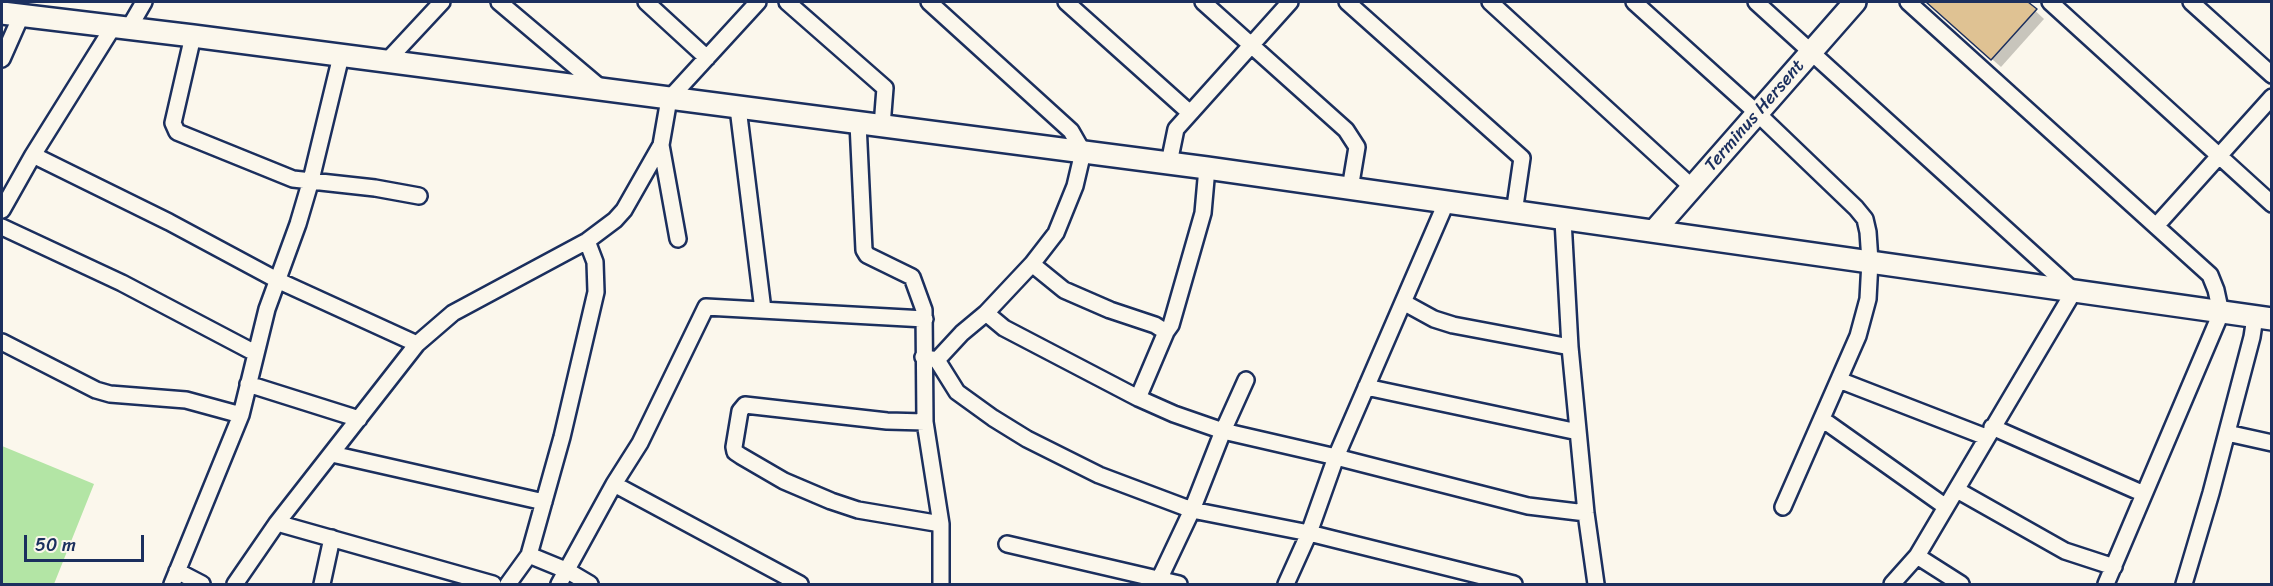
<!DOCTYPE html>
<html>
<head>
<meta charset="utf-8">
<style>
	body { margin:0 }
	#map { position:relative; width:2273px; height:586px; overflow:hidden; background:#fbf7ec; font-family:Sriracha,sans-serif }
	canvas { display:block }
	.frame { position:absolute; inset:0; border:3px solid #1b2f5e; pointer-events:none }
	.scale { position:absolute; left:24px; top:535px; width:120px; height:27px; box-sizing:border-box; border:3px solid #1b2f5e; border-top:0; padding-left:8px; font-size:18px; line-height:21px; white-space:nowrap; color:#1b2f5e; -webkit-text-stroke:4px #fbf7ec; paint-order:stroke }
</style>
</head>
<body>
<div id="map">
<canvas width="2273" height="586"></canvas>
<div class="frame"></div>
<div class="scale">50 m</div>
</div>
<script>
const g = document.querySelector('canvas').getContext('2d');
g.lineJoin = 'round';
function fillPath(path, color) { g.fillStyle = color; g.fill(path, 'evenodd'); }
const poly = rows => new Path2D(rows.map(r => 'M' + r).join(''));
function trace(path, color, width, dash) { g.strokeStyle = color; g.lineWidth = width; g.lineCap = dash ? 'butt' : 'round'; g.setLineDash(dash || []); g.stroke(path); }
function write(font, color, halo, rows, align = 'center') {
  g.font = font + ' Sriracha,sans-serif'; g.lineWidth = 4.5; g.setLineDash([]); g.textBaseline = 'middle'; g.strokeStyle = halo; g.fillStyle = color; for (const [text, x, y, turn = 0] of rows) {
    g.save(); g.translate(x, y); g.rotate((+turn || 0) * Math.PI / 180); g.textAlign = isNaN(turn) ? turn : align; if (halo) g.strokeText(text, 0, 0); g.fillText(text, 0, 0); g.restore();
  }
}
const green = poly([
	[2,446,94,484,54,584,2,584]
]);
const shadow = poly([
	[1927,2,2026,2,2044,19,2001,67]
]);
const building = poly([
	[1926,2,2028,2,2037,9,1991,60,1926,2]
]);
const street = poly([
	[499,2,602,89],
	[646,2,707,58],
	[787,2,885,88,882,126],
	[929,2,1071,131,1083,152,1075,186,1056,233,1032,264,986,313],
	[1066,2,1190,113],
	[1203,2,1346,130,1357,147,1350,189],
	[1347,2,1522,158,1514,213],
	[1490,2,1692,187],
	[1634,2,1757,113,1856,208,1865,219,1868,232,1870,261,1868,299,1858,336,1783,507],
	[1756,2,2074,291,1917,556,1892,584],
	[1908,2,2210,275,2216,290,2221,313,2106,584],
	[2050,2,2272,204],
	[2191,2,2272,75],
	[129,28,144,2],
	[193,36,173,123,177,132,293,179,375,188,419,196],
	[2,59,21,16],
	[386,62,442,2],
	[738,108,763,310],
	[858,123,864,250,867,255,912,277,924,310,925,422,941,524,941,584],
	[661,145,678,239],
	[33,155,169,222,277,280,417,344],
	[1169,163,1176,129,1290,2],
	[2,210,33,155,113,27],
	[1563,220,1570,347,1586,513,1596,584],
	[2156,226,2272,97],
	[2,227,122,283,255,353],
	[1032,264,1064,290,1110,310,1155,325,1166,332,1138,398],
	[1403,302,1434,319,1453,325,1570,347],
	[1166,332,1171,325,1203,213,1207,168],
	[2,342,96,390,110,394,186,400,241,415],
	[923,357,937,360,957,392,993,418,1027,439,1099,475,1192,510,1309,533,1514,584],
	[937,360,962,333,986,313,1004,328,1138,398,1174,414,1223,431,1336,457,1528,506,1586,513],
	[1839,380,1986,437],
	[248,384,359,419],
	[1366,387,1578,432],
	[1822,419,1946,507],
	[925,422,887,421,745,405,740,411,734,447,735,452,741,456,784,481,831,501,858,510,941,524],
	[1992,427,2144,494],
	[2227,433,2272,443],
	[332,454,544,502],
	[614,484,800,584],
	[1957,490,2065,551,2114,567],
	[277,523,493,584],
	[1007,544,1179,584],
	[529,555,568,571,590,584],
	[1917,556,1961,584],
	[177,571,202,584],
	[172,584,241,415,267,309,298,224,311,180,341,56],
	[235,584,277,523,417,344,453,313,587,241,615,220,624,210,661,145,669,99,758,2],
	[322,584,332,538],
	[508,584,529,555,562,437,596,292,595,262,587,241],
	[559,584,614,484,640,443,706,307,925,319],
	[1157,584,1192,510,1223,431,1246,380],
	[1286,584,1309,533,1336,457,1446,203],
	[2184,584,2211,493,2252,337,2255,317]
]);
const secondary = poly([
	[2,13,193,36,1207,168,2272,319],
	[1654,231,1855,2]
]);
const streetNames = [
	["Terminus Hersent",1755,116,-49]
];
fillPath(green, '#b3e5a5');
fillPath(shadow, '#0003');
fillPath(building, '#dfc293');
trace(building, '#1b2f5e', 1.5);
trace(street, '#1b2f5e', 20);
trace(secondary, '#1b2f5e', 26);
trace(street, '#fbf7ec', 15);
trace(secondary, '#fbf7ec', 21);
write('18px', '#1b2f5e', '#fbf7ec', streetNames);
</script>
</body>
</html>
